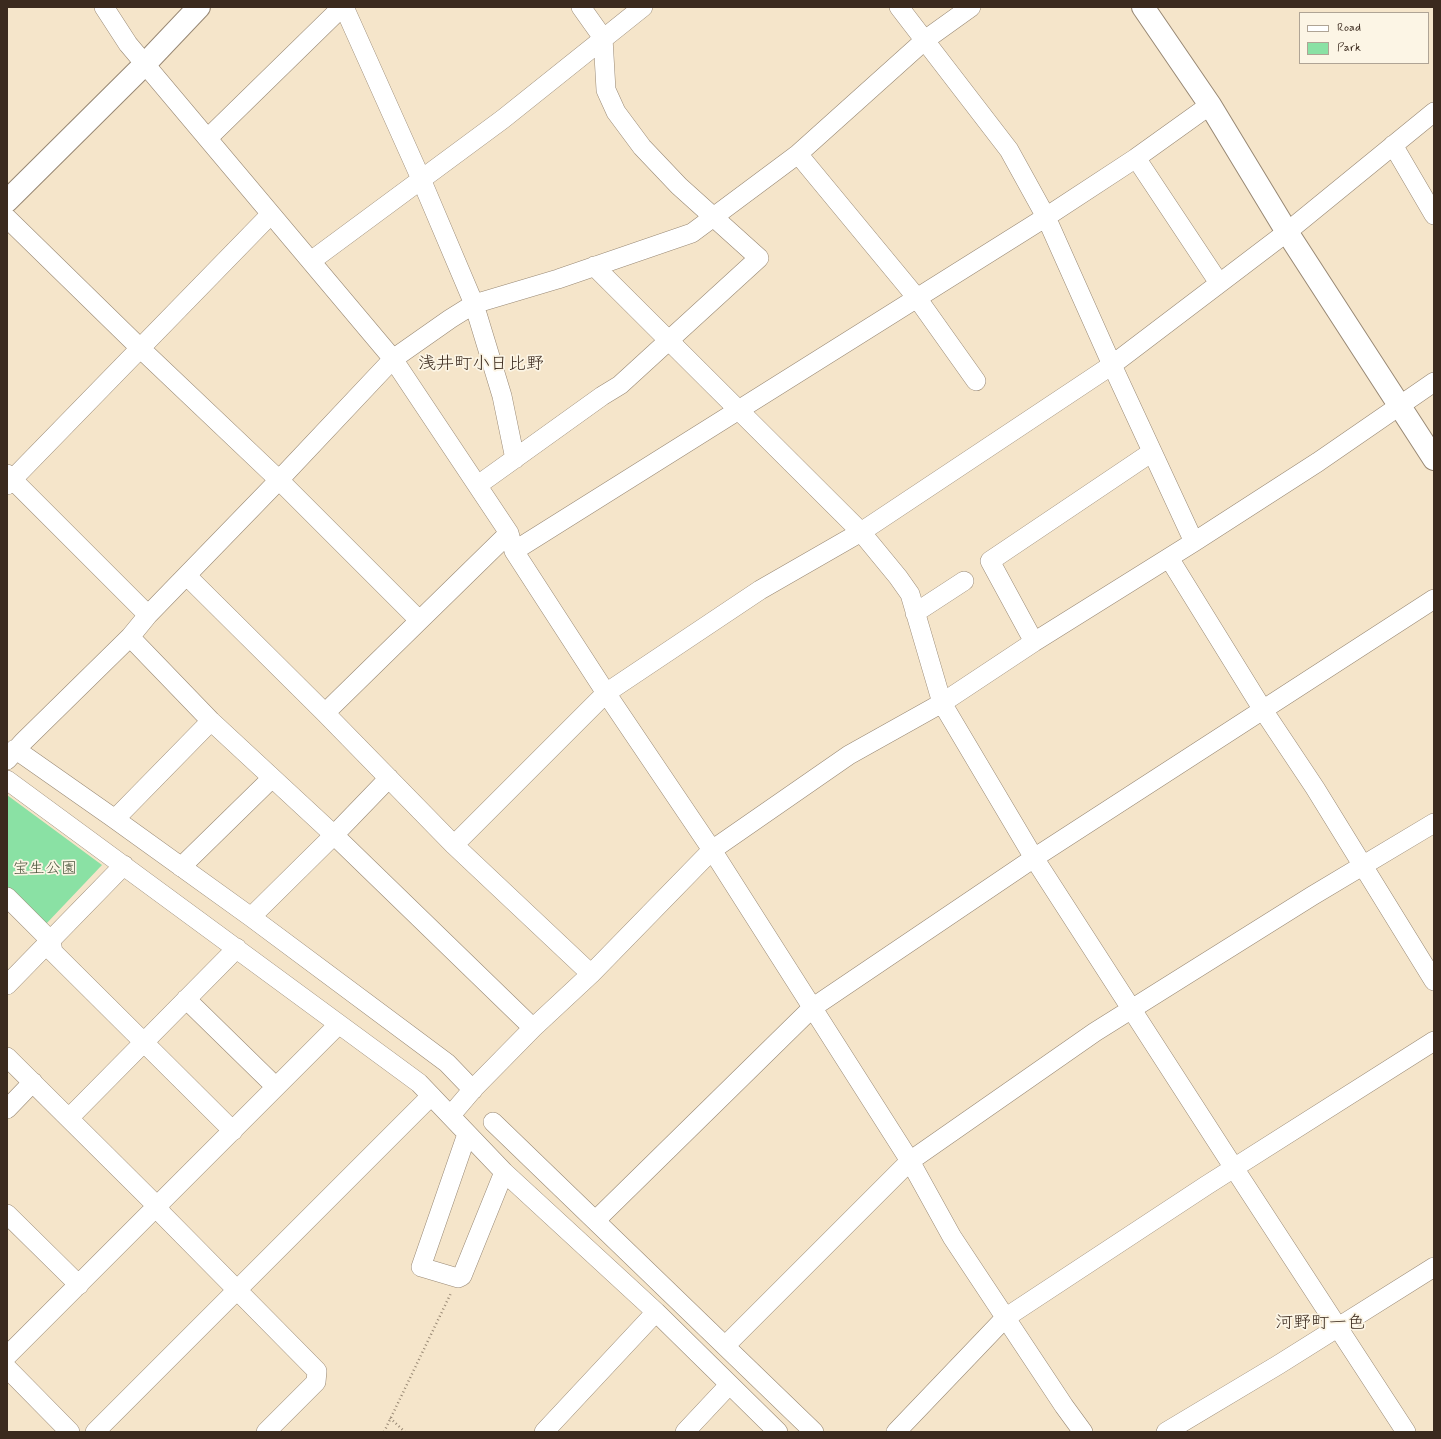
<!DOCTYPE html>
<html>
<head>
<meta charset="utf-8">
<style>
	body { margin:0 }
	#map { position:relative; width:1441px; height:1439px; overflow:hidden; background:#f5e5ca; font-family:Mynerve,sans-serif }
	canvas { display:block }
	.frame { position:absolute; inset:0; border:8px solid #3b2a1e; pointer-events:none }
	.legend { position:absolute; left:1299px; top:12px; width:130px; height:52px; box-sizing:border-box; background:#fcf5e5; border:1px solid #afa495; margin:0; padding:5px 7px; list-style:none; font-size:12px; color:#3b2a1e }
	.legend li { display:flex; align-items:center; gap:8px; height:20px }
	.legend b { width:20px; border:1px solid #afa495 }
</style>
</head>
<body>
<div id="map">
<canvas width="1441" height="1439"></canvas>
<div class="frame"></div>
<ul class="legend">
<li><b style="height:5px;background:#fff"></b>Road</li>
<li><b style="height:11px;background:#8ae1a4"></b>Park</li>
</ul>
</div>
<script>
const g = document.querySelector('canvas').getContext('2d');
g.lineJoin = 'round';
function fillPath(path, color) { g.fillStyle = color; g.fill(path, 'evenodd'); }
const poly = rows => new Path2D(rows.map(r => 'M' + r).join(''));
function trace(path, color, width, dash) { g.strokeStyle = color; g.lineWidth = width; g.lineCap = dash ? 'butt' : 'round'; g.setLineDash(dash || []); g.stroke(path); }
function write(font, color, halo, rows, align = 'center') {
  g.font = font + ' Mynerve,"Klee One",sans-serif'; g.lineWidth = 3.5; g.setLineDash([]); g.textBaseline = 'middle'; g.strokeStyle = halo; g.fillStyle = color; for (const [text, x, y, turn = 0] of rows) {
    g.save(); g.translate(x, y); g.rotate((+turn || 0) * Math.PI / 180); g.textAlign = isNaN(turn) ? turn : align; if (halo) g.strokeText(text, 0, 0); g.fillText(text, 0, 0); g.restore();
  }
}
const green = poly([
	[7,795,102,865,46,924,7,886]
]);
const path = poly([
	[390,1418,405,1432],
	[384,1432,451,1293]
]);
const street = poly([
	[104,7,128,44,393,359,509,533,514,551,606,693,712,850,910,1161,952,1237,1064,1406,1083,1432],
	[344,7,421,179,474,304,502,396,515,459],
	[899,7,1009,150,1046,217,1112,365,1194,542],
	[208,138,342,7],
	[1393,145,1434,215],
	[798,154,917,298,976,381],
	[1136,158,1219,283],
	[7,218,140,348,279,480,419,620],
	[311,261,503,119,643,7],
	[594,266,861,532,898,577,910,594,942,703,1034,858,1234,1168,1406,1432],
	[7,474,148,615],
	[7,485,271,214],
	[478,485,602,396,620,385,759,258,679,186,642,147,616,112,606,90,603,38,581,7],
	[514,551,1046,217,1136,158,1210,105],
	[1169,558,1263,710,1315,788,1434,981],
	[187,576,325,713,454,845,591,974],
	[915,613,964,581],
	[130,637,211,721,334,835,533,1028],
	[1034,642,990,561,1152,452],
	[325,713,509,533],
	[15,749,112,817,251,917,447,1063,473,1090],
	[7,760,23,742,130,637,148,615,279,480,393,359,450,319,474,304,558,279,692,233,798,154,925,40,971,7],
	[7,780,419,1083,504,1172,656,1312,778,1432],
	[115,819,211,721],
	[454,845,606,693,760,590,861,532,1112,365,1287,232,1434,112],
	[181,867,272,778],
	[7,897,51,941,53,952,233,1131],
	[251,917,334,835,389,778],
	[7,985,124,865],
	[186,999,276,1087],
	[7,1057,157,1206,163,1215,317,1371,316,1382,266,1432],
	[7,1109,33,1082],
	[451,1115,474,1088,533,1028,591,974,712,850,849,755,942,703,1034,642,1194,542,1318,462,1434,382],
	[69,1118,237,948],
	[493,1122,814,1432],
	[467,1134,421,1267,458,1278,462,1276,504,1172],
	[7,1214,79,1285],
	[596,1220,812,1008,1034,858,1434,599],
	[725,1346,910,1161,1095,1032,1312,896,1434,823],
	[7,1356,339,1024],
	[7,1368,70,1432],
	[95,1432,431,1096],
	[544,1432,656,1312],
	[685,1432,729,1385],
	[896,1432,1005,1318,1207,1185,1434,1041],
	[1166,1432,1278,1365,1434,1267]
]);
const secondary = poly([
	[1143,7,1210,105,1287,232,1434,459],
	[7,201,145,64,199,7]
]);
const parkNames = [
	["宝生公園",45,870]
];
const quarterNames = [
	["浅井町小日比野",481,365],
	["河野町一色",1320,1324]
];
fillPath(green, '#8ae1a4');
trace(street, '#988874', 20);
trace(secondary, '#988874', 24);
trace(path, '#988874', 2.5, [1, 3]);
trace(street, '#fff', 19);
trace(secondary, '#fff', 22);
write('16px', '#4f5840', '#fcf5e5', parkNames);
write('18px', '#3b2a1e', '#fcf5e5', quarterNames);
</script>
</body>
</html>
